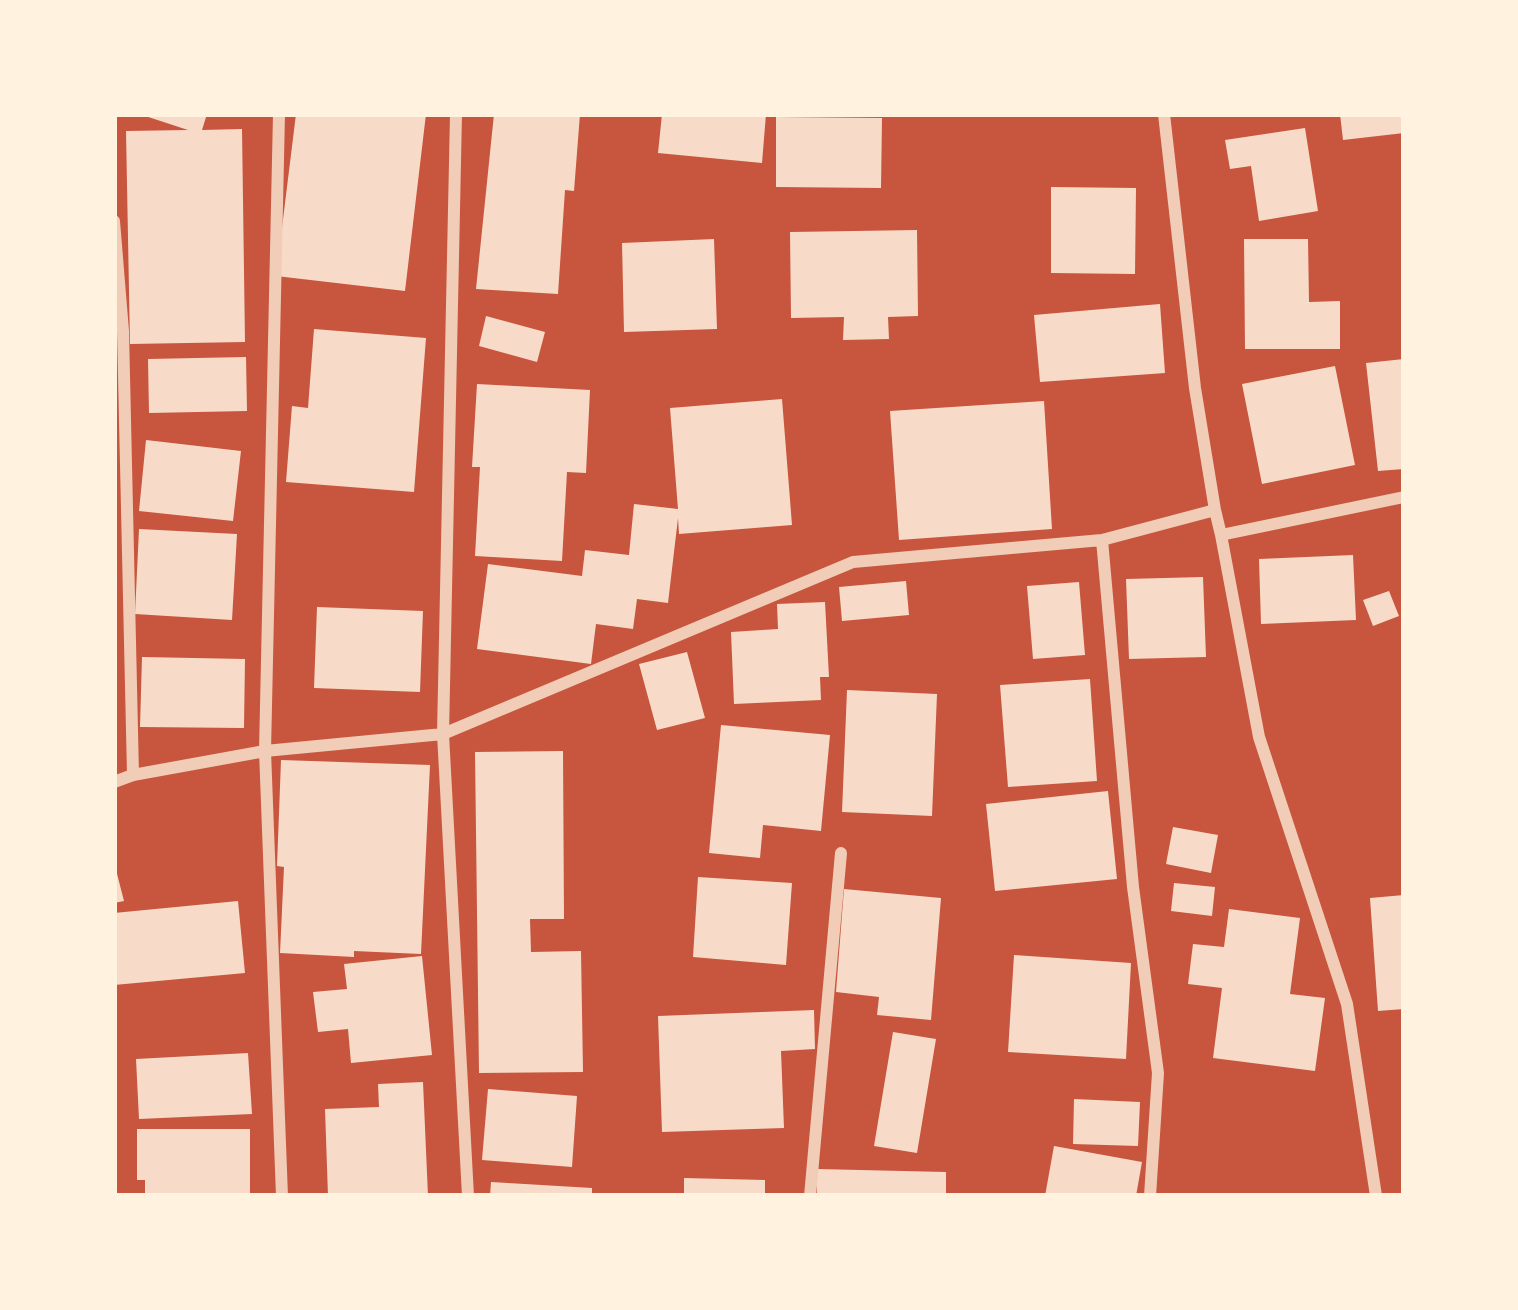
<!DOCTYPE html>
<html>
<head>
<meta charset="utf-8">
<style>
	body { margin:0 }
	#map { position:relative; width:1518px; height:1310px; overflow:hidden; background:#c8553d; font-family:"Public Sans",sans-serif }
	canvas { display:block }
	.frame { position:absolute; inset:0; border:117px solid #fff3e0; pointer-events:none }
</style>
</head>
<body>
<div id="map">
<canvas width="1518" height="1310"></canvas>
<div class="frame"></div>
</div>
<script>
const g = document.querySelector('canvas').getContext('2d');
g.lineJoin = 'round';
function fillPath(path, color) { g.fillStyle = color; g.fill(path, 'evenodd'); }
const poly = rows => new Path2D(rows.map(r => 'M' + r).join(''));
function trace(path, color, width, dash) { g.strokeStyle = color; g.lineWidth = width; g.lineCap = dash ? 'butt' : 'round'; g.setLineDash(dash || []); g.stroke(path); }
const building = poly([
	[139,114,207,114,202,130,242,129,245,342,130,344,126,131,188,130],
	[296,114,426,114,405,291,276,276],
	[494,114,580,114,574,191,565,190,558,294,476,289],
	[662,114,766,114,762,163,658,153],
	[1340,114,1404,114,1404,133,1343,140],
	[776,117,882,118,881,188,776,187],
	[1305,128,1318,211,1259,221,1251,166,1230,169,1225,140],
	[1051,187,1136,188,1135,274,1051,273],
	[917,230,918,316,888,317,889,339,843,340,844,317,791,318,790,232],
	[714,239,717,329,624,332,622,243],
	[1244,239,1308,239,1309,302,1340,301,1340,349,1245,349],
	[1160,304,1165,373,1040,382,1034,315],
	[486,316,545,332,537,362,479,346],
	[314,329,426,338,414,492,286,482,292,406,308,408],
	[246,357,247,411,149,413,148,359],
	[1404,359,1404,469,1378,471,1366,363],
	[1335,366,1355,465,1262,484,1242,384],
	[477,384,590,390,586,473,567,472,562,561,475,556,480,467,472,467],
	[782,399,792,525,679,534,678,518,668,603,637,599,633,629,596,624,591,664,477,649,488,564,582,576,585,550,629,555,634,504,678,509,670,408],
	[1044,401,1052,529,899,540,890,411],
	[146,440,241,451,233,521,139,511],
	[139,529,237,534,232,620,135,614],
	[1353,555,1356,620,1261,624,1259,559],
	[1203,577,1206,657,1129,659,1126,579],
	[906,581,909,615,842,621,839,587],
	[1079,582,1085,655,1033,659,1027,586],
	[1389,591,1399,616,1373,626,1363,600],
	[825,602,829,677,820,677,821,700,734,704,731,632,778,629,777,604],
	[317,607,423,611,420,692,314,688],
	[687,652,705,718,657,730,639,664],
	[142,657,245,659,244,728,140,727],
	[1090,679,1097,781,1008,787,1000,685],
	[847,690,937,694,932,816,842,812],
	[721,725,830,735,821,831,763,825,760,858,709,853],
	[563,751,564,919,530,919,531,952,581,951,583,1072,479,1073,475,752],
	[281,760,430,765,421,954,354,951,354,957,280,953,284,867,277,866],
	[1108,791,1117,879,995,891,986,804],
	[1173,827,1218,835,1211,873,1166,864],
	[114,862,124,901,114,903],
	[698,877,792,883,786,965,693,957],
	[1174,883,1215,887,1212,916,1171,911],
	[844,889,941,898,931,1020,877,1015,879,997,836,992],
	[1404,895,1404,1009,1378,1011,1370,898],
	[238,901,245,973,114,985,114,913],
	[1229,909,1300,918,1290,994,1325,998,1315,1071,1213,1058,1222,988,1188,984,1193,944,1224,947],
	[1014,955,1131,963,1126,1059,1008,1052],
	[422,956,432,1055,351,1063,348,1029,318,1032,313,992,347,989,344,964],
	[814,1010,815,1049,781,1051,784,1128,662,1132,658,1016],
	[893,1032,936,1039,917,1153,874,1146],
	[248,1053,252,1114,139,1119,136,1059],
	[423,1082,428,1196,328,1196,325,1109,379,1107,378,1084],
	[488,1089,577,1096,572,1167,482,1160],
	[1074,1099,1140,1102,1138,1146,1073,1144],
	[137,1129,250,1129,250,1196,145,1196,145,1180,137,1180],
	[1054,1146,1142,1162,1136,1196,1045,1196],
	[817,1169,946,1172,946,1196,817,1196],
	[684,1178,765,1180,765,1196,684,1196],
	[491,1182,592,1188,592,1196,490,1196]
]);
const minor = poly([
	[279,114,265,751,282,1196],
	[456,114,443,734,468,1196],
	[1164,114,1195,388,1215,510],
	[114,221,123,331,133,775,114,782],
	[1221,535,1259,737,1347,1004,1376,1196],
	[1102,540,1133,887,1158,1073,1150,1196],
	[133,775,265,751,443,734,853,562,1102,540,1215,510,1221,535,1404,497],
	[810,1196,841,853]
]);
fillPath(building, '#f7dbc8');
trace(minor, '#f1ccb7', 12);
</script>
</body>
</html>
